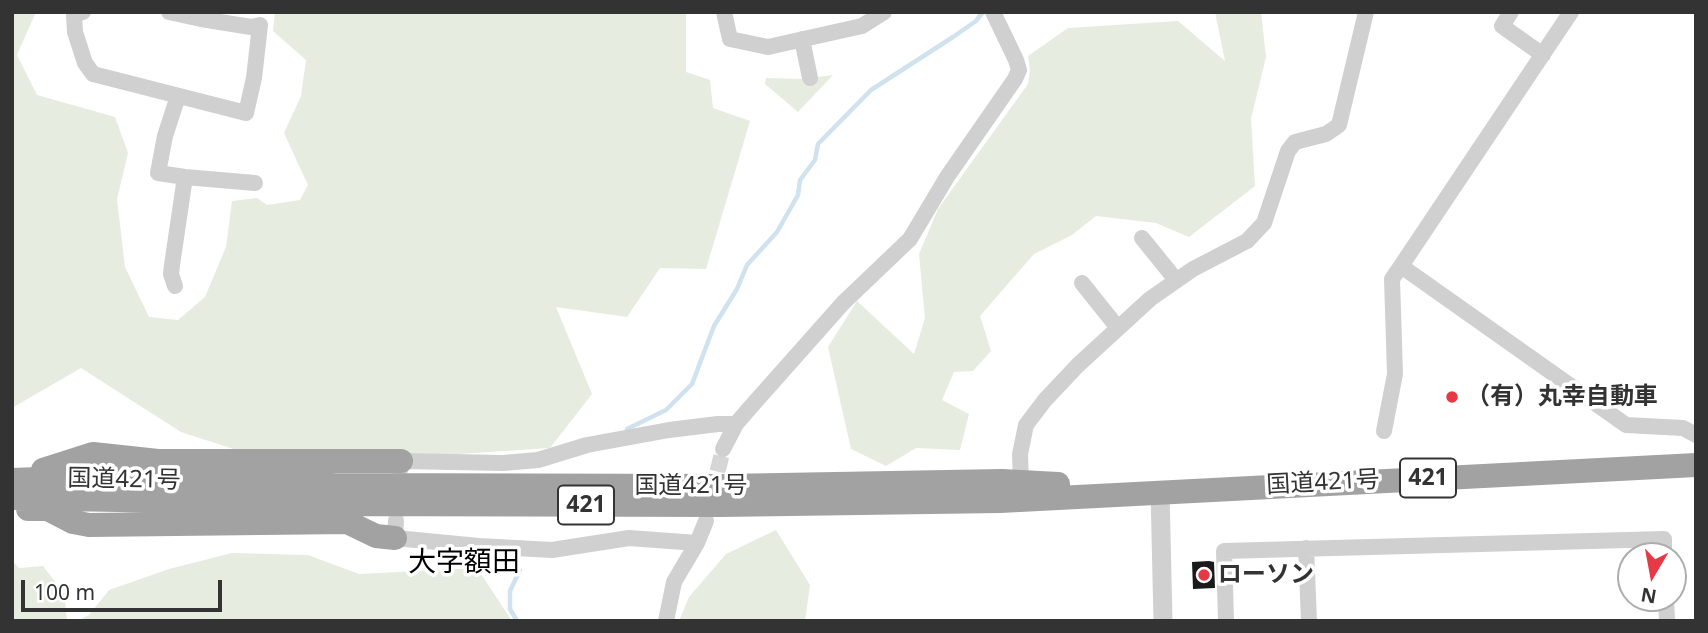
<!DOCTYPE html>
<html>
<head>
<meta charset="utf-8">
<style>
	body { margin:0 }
	#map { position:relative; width:1708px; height:633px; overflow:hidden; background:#fff; font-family:"Noto Sans",sans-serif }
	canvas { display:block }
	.frame { position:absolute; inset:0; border:14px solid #333; pointer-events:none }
	.north { position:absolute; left:1617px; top:542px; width:70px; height:70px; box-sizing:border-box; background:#fff; border:2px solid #adadad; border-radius:50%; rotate:190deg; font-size:19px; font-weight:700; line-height:28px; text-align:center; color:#333 }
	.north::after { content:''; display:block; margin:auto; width:24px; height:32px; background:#e63946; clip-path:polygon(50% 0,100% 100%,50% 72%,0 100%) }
	.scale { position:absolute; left:21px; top:580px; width:201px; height:32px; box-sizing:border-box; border:4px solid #333; border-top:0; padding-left:9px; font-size:21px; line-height:24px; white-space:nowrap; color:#333; -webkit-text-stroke:5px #fff; paint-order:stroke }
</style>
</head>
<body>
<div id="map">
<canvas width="1708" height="633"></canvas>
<div class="frame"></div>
<div class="north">N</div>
<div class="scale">100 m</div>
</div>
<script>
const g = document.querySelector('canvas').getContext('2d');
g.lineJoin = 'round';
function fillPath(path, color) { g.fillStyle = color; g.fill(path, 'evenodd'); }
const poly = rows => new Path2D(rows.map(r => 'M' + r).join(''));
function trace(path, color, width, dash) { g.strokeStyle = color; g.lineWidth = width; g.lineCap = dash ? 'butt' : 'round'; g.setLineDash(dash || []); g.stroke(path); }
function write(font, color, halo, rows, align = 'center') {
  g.font = font + ' "Noto Sans","Noto Sans JP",sans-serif'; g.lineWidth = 7; g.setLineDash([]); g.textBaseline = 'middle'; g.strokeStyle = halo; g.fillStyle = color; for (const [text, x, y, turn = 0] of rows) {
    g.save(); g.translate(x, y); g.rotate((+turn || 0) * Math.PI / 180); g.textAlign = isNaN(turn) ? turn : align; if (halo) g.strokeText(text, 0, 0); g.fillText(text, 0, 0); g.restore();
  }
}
const green = poly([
	[12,12,36,12,17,55,37,95,115,117,128,153,117,199,125,267,149,317,178,320,205,297,226,247,232,201,257,198,267,205,300,200,308,185,284,133,301,96,306,60,273,31,275,12,686,12,686,72,710,80,713,108,750,121,706,269,660,268,627,317,556,307,592,394,550,448,398,458,255,456,181,432,81,368,12,408],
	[1215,12,1261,12,1266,57,1251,119,1255,186,1189,237,1156,223,1096,216,1072,235,1034,254,980,316,991,351,973,371,954,372,942,400,969,414,960,450,916,448,886,466,851,449,828,347,857,301,914,354,925,318,919,254,938,209,1028,84,1030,70,1028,56,1068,28,1178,21,1225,61],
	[833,75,798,112,765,84,766,78,802,79],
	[776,530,810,585,805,621,679,621,689,597,726,554],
	[232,553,308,555,359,574,477,568,512,621,77,621,89,615,109,590,169,569],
	[12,560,19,568,43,566,64,593,67,621,12,621]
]);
const stream = poly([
	[627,429,666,410,692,384,714,326,737,289,747,265,777,232,798,195,800,180,815,160,818,144,871,90,953,37,976,21,983,12],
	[517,621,510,609,510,591,520,570]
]);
const building = poly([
	[1209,561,1214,562,1215,588,1193,589,1192,562]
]);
const minorTunnel = poly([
	[712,495,723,449]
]);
const minor = poly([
	[83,12,74,15,75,32,85,63,93,74,246,113,254,78,260,25,251,27,201,19,201,12],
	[169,12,201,19],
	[724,12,730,39,768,47,862,26,884,12],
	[1511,12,1502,26,1543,55],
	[1571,12,1401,266,1626,425,1683,428,1696,435],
	[802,39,810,78],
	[178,96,165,136,158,173,185,177,255,183],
	[1142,238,1176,280],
	[1082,283,1118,328],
	[175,286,171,274,172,265,185,177],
	[1384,431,1395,374,1392,279,1401,266],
	[723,449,736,424,748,410,843,303,910,239,947,177,1015,79,1019,70,1016,60,993,12],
	[400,470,401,461,503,463,538,460,587,445,669,430,718,424,736,424],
	[1021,482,1020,454,1026,425,1045,400,1078,365,1150,299,1193,269,1247,241,1264,223,1288,151,1295,142,1326,134,1339,125,1366,12],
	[396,520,395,538,479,546,552,550,629,538,697,543],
	[1306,548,1309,621],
	[1666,598,1667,621],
	[666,621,674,582,697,543,706,521],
	[1226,621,1224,551,1664,539,1664,556]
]);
const tertiary = poly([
	[1160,491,1163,621]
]);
const trunk = poly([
	[43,470,93,454,158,461,401,461],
	[12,480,64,478,334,485,724,486,1002,481,1058,484],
	[12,498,331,504,720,505,1000,501,1696,465],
	[28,509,48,509,73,522,89,525,347,522,376,536,395,538]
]);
const markers = [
	[1452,397,7,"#e63946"],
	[1204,575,7,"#e63946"]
];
const shields = [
	[1428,478,56],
	[586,505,56]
];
const shieldNames = [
	["421",1428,478],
	["421",586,505]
];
const poiNames = [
	["（有）丸幸自動車",1466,397],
	["ローソン",1218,575]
];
const streetNames = [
	["国道421号",124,480,1],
	["国道421号",1323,483,-3],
	["国道421号",691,486]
];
const quarterNames = [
	["大字額田",464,563]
];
fillPath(green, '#e6ecdf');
trace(stream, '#cfe2ee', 4.5);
fillPath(building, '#1a1a1a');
trace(minorTunnel, '#d6d6d6', 16, [16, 8]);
trace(minor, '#d0d0d0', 16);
trace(tertiary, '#d0d0d0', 19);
trace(trunk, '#a2a2a2', 24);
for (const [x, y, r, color] of markers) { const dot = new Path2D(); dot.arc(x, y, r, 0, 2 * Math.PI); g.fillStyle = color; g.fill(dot); trace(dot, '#fff', 2.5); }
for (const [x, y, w] of shields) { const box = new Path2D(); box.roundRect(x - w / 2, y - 19.5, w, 39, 5); g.fillStyle = '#fff'; g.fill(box); trace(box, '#333', 2); }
write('bold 23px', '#333', null, shieldNames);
write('bold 24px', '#333', '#fff', poiNames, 'left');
write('24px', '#333', '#fff', streetNames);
write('28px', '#000', '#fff', quarterNames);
</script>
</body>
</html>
